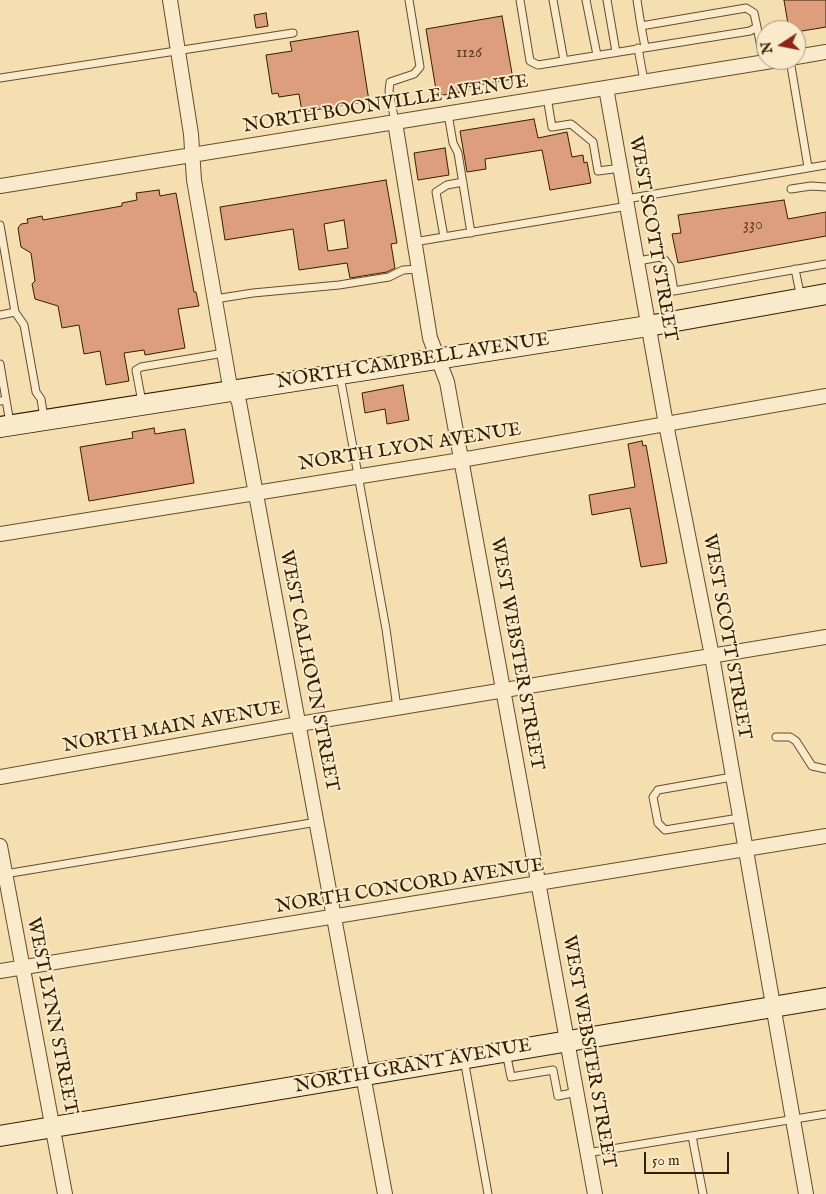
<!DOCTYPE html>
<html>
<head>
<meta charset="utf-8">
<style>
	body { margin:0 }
	#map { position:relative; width:826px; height:1194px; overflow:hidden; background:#f5deaf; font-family:"IM FELL English",serif }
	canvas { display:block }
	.north { position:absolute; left:756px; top:20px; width:50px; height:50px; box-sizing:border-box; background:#f8eacb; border:1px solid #aa987a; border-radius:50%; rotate:259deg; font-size:14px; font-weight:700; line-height:20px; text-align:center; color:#341e00 }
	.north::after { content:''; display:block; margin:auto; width:18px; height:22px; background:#8f2418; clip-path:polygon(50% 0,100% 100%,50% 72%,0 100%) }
	.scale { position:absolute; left:644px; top:1152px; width:85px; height:22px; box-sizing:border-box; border:2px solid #341e00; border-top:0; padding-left:6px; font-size:15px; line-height:18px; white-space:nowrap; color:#341e00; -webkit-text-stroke:4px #f8eacb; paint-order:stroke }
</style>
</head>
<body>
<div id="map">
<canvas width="826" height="1194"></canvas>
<div class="north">N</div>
<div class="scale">50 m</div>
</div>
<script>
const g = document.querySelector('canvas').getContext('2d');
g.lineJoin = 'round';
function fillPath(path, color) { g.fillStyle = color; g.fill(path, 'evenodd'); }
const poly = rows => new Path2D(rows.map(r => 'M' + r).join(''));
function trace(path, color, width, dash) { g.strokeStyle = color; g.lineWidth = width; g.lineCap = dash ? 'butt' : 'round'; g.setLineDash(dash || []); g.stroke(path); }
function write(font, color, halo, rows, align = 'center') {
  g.font = font + ' "IM FELL English",serif'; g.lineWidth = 4; g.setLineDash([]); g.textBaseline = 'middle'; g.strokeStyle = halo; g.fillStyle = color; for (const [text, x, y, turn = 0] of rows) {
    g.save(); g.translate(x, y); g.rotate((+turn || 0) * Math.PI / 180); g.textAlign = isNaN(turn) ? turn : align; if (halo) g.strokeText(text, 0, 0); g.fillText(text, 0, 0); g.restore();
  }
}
const building = poly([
	[784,0,826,0,826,27,796,32,789,30,784,0],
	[266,13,268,26,256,28,254,15,266,13],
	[502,16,513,79,467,87,468,91,437,96,426,29,502,16],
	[358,31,369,101,302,112,299,94,279,97,278,93,272,94,266,55,292,51,290,42,358,31],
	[534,119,538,138,567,132,572,157,583,155,584,163,587,162,591,183,550,190,542,150,485,159,486,169,467,172,460,131,534,119],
	[445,148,449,175,418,180,414,153,445,148],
	[386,180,397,243,391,244,395,268,387,272,350,278,347,263,299,270,293,229,225,240,220,207,386,180],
	[344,220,348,248,328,251,324,224,344,220],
	[159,190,160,196,176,193,194,292,196,292,199,306,178,309,185,348,145,355,144,350,124,353,129,381,106,385,100,351,84,354,79,325,62,328,58,306,35,299,32,284,35,281,31,253,21,247,18,228,21,224,28,223,27,219,42,216,43,220,122,206,122,203,137,200,136,193,159,190],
	[784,200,788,219,826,212,826,236,678,263,672,234,681,233,678,215,784,200],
	[403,385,409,420,387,424,385,409,365,413,362,393,403,385],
	[154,428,155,434,185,429,194,483,89,501,80,447,133,438,132,432,154,428],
	[642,441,643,446,646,445,667,563,641,567,630,508,592,515,589,495,635,487,628,444,642,441]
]);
const service = poly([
	[520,0,530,61,538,65,750,31,757,27,754,13,746,8,641,26,637,0],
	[553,0,564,61],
	[586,0,597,55],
	[607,0,616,52],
	[641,26,645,47],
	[757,27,764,62],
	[638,48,644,81],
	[790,60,808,167],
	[0,78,293,33],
	[547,97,552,127,571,124,593,142,598,171,621,168],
	[448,114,453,143,458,153,471,233],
	[395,122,389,91,390,82,414,74,420,67,409,0],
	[791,189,811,186,826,187],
	[626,199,826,165],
	[0,225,15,312,0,315],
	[444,237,436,192,447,185,463,182],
	[414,242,628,206],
	[638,261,660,257,665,260,670,267,674,291,826,264],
	[795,269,801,298],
	[215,299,253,293,339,285,389,277,403,270,419,269],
	[15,312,24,325,36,392,41,399,44,418],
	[0,364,6,400],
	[340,376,386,629,397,708],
	[0,401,6,400,10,423],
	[142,402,136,370,141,367,224,353],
	[776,737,790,737,796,741,812,766,826,769],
	[732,777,658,790,653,797,658,823,665,830,739,818],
	[5,874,317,822],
	[506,1052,511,1077,553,1070,558,1096,576,1092],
	[464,1059,488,1194],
	[692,1136,703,1194],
	[587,1153,826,1114]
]);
const minor = poly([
	[170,0,191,134,194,180,229,381,239,402,385,1194],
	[796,57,826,52],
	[606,88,666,424,712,656,806,1194],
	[395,122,430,338,447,382,595,1194],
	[0,186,778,60],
	[0,534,461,460,826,396],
	[0,777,299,724,826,637],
	[0,846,65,1194],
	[0,971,826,836]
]);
const secondary = poly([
	[0,427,648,326,826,294],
	[0,1136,826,998]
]);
const numberNames = [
	["1126",469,54],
	["330",753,226]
];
const streetNames = [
	["NORTH BOONVILLE AVENUE",386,105,-9],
	["WEST SCOTT STREET",652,239,80],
	["NORTH CAMPBELL AVENUE",413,362,-9],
	["NORTH LYON AVENUE",410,448,-9],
	["WEST SCOTT STREET",726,637,80],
	["WEST WEBSTER STREET",516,654,80],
	["WEST CALHOUN STREET",308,671,79],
	["NORTH MAIN AVENUE",173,728,-10],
	["NORTH CONCORD AVENUE",410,887,-9],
	["WEST LYNN STREET",51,1016,79],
	["WEST WEBSTER STREET",588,1052,80],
	["NORTH GRANT AVENUE",413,1067,-10]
];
fillPath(building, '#dc9e7c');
trace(building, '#341e00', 1);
trace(service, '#644e2c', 9);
trace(minor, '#644e2c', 16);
trace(secondary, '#341e00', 22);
trace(service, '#f8eacb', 7);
trace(minor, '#f8eacb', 14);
trace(secondary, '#f8eacb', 20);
write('16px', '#5e3e1f', null, numberNames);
write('19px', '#341e00', '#f8eacb', streetNames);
</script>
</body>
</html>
